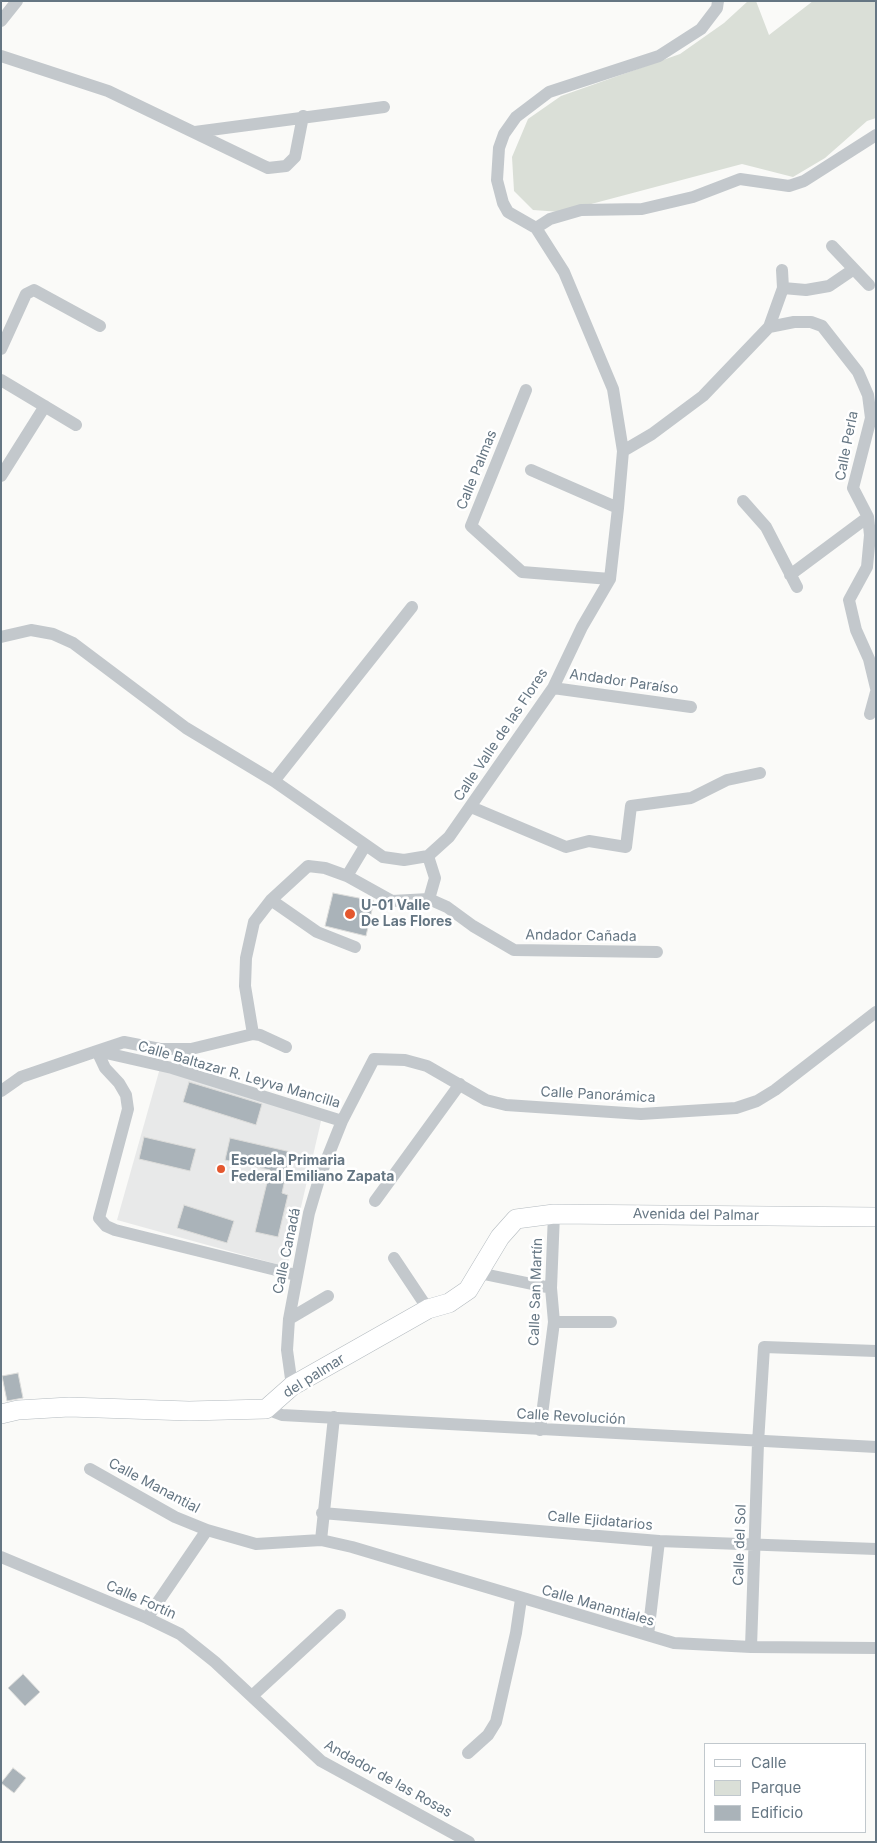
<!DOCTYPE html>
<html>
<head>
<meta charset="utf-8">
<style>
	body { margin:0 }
	#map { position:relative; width:877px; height:1843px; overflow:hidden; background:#fafaf8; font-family:Inter,sans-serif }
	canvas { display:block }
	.frame { position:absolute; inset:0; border:2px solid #657683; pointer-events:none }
	.legend { position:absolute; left:704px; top:1743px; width:162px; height:90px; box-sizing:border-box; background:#fff; border:1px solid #c1c8cd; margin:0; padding:6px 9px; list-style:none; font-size:15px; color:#657683 }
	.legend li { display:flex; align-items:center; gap:10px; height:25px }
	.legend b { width:25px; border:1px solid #c1c8cd }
</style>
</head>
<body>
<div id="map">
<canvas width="877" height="1843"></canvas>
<div class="frame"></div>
<ul class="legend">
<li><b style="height:6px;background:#fff"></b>Calle</li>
<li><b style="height:14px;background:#dadfd7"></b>Parque</li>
<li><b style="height:14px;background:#aab3b9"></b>Edificio</li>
</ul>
</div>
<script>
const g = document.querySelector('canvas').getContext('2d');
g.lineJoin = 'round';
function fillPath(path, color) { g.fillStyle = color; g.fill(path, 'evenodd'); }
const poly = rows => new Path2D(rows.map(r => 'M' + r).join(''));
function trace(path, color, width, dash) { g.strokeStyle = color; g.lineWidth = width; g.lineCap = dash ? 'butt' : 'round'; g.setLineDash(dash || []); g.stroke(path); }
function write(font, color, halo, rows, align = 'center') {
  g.font = font + ' Inter,sans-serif'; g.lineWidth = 5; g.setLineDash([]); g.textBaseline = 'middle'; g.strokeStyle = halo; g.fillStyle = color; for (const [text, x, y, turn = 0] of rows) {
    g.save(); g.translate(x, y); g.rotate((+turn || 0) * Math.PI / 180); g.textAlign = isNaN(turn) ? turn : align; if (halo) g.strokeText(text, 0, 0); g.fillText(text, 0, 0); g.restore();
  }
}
const built = poly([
	[160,1068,322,1117,287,1267,117,1220]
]);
const green = poly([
	[748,1,756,1,769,35,813,1,876,1,876,118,867,121,825,158,793,177,742,164,561,212,533,210,514,191,512,157,528,119,561,96,680,54,724,23]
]);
const building = poly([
	[333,893,374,901,366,936,325,926,333,893],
	[189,1082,262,1104,256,1125,183,1102,189,1082],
	[144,1137,196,1149,190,1171,139,1159,144,1137],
	[230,1138,291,1152,282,1193,288,1195,278,1237,255,1232,270,1170,225,1160,230,1138],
	[184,1205,234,1221,227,1243,177,1228,184,1205],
	[18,1373,23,1398,7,1401,2,1376,18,1373],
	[23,1674,40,1692,25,1706,8,1688,23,1674],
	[13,1768,26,1778,14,1793,1,1783,13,1768]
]);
const street = poly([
	[1,21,17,1],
	[1,56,108,91,268,168,286,166,295,157,303,116],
	[195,132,384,107],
	[536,228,550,219,581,210,642,209,693,197,740,179,789,186,804,181,876,135],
	[832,246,869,285],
	[783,288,806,290,829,286,854,269],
	[769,327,794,322,811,322,822,326,858,372,868,395,871,418,853,488,868,517,870,535,867,567,849,600,856,630,869,659,876,688],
	[1,349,26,294,34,290,100,326],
	[1,380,76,425],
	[526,390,471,526,522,572,610,579],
	[623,451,652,434,703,396,769,327,783,288,782,270],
	[531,470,618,508],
	[1,476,45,406],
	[743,501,766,527,797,587],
	[790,575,868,517],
	[1,637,31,630,53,634,73,643,186,728,274,781,383,857,404,860,428,856],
	[553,688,691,707],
	[870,714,876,692],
	[274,781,412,607],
	[471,807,566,847,589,841,626,847,631,806,691,798,727,780,760,773],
	[428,856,449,837,553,688,582,627,610,579,618,508,623,451,613,389,564,272,536,228,508,212,503,203,497,180,499,148,504,134,516,117,549,92,659,56,701,29,717,8,718,1],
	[347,876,365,846],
	[429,899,447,907,473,926,514,950,657,952],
	[271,900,317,932,355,947],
	[253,1034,245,986,246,958,254,922,271,900,308,866,325,868,347,876,392,901,429,899,435,878,428,856],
	[286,1047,260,1035,253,1034,191,1049,160,1049,124,1042,97,1051,105,1068,119,1083,126,1095,128,1109,99,1218,106,1226,115,1230,296,1275],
	[1,1091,21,1077,97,1051,172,1068,342,1121],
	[375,1201,460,1084],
	[394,1258,428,1309],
	[479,1273,551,1288],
	[289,1319,328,1296],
	[554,1322,611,1322],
	[292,1386,287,1350,289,1319,309,1213,320,1176,342,1121,374,1059,405,1060,427,1066,486,1100,506,1105,641,1114,736,1108,757,1101,775,1090,876,1012],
	[266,1409,282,1415,876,1447],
	[540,1430,554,1322,551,1288,554,1214],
	[90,1469,175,1517,207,1530,256,1544,321,1540,352,1547,674,1643,751,1647,876,1648],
	[322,1513,659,1541,876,1549],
	[321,1540,334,1417],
	[1,1557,147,1618,180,1634,215,1662,321,1761,469,1842],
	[147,1618,207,1530],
	[648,1635,659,1541],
	[751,1647,758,1443,764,1347,876,1351],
	[252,1696,340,1615],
	[468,1753,488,1735,496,1722,516,1633,521,1599]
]);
const secondary = poly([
	[1,1414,18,1410,69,1407,189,1411,266,1409,292,1386,428,1309,449,1303,468,1290,500,1237,516,1219,554,1214,876,1217]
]);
const markers = [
	[350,914,6,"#e4572e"],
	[221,1169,5,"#e4572e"]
];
const streetNames = [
	["Calle Perla",847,446,-79],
	["Calle Palmas",477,470,-68],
	["Andador Paraíso",624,682,8],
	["Calle Valle de las Flores",501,735,-56],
	["Andador Cañada",581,936,1],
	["Calle Baltazar R. Leyva Mancilla",239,1075,16],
	["Calle Panorámica",598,1095,3],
	["Avenida del Palmar",696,1215,1],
	["Calle Canadá",287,1251,-78],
	["Calle San Martín",536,1292,-88],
	["del palmar",314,1376,-32],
	["Calle Revolución",571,1417,3],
	["Calle Manantial",154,1486,28],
	["Calle Ejidatarios",600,1521,5],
	["Calle del Sol",740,1545,-88],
	["Calle Fortín",141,1600,24],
	["Calle Manantiales",598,1606,16],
	["Andador de las Rosas",388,1779,29]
];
const poiNames = [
	["U-01 Valle",361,906],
	["De Las Flores",361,922],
	["Escuela Primaria",231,1161],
	["Federal Emiliano Zapata",231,1177]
];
fillPath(built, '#e8e9e9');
fillPath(green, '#dadfd7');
fillPath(building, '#aab3b9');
trace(building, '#dcdcda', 1);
trace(secondary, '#b3babf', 20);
trace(street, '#c3c8cc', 12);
trace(secondary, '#fff', 19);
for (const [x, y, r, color] of markers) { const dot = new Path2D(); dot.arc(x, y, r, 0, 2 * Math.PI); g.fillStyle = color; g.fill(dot); trace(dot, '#fff', 2); }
write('14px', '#657683', '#fff', streetNames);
write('bold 14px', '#657683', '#fff', poiNames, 'left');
</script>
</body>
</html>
